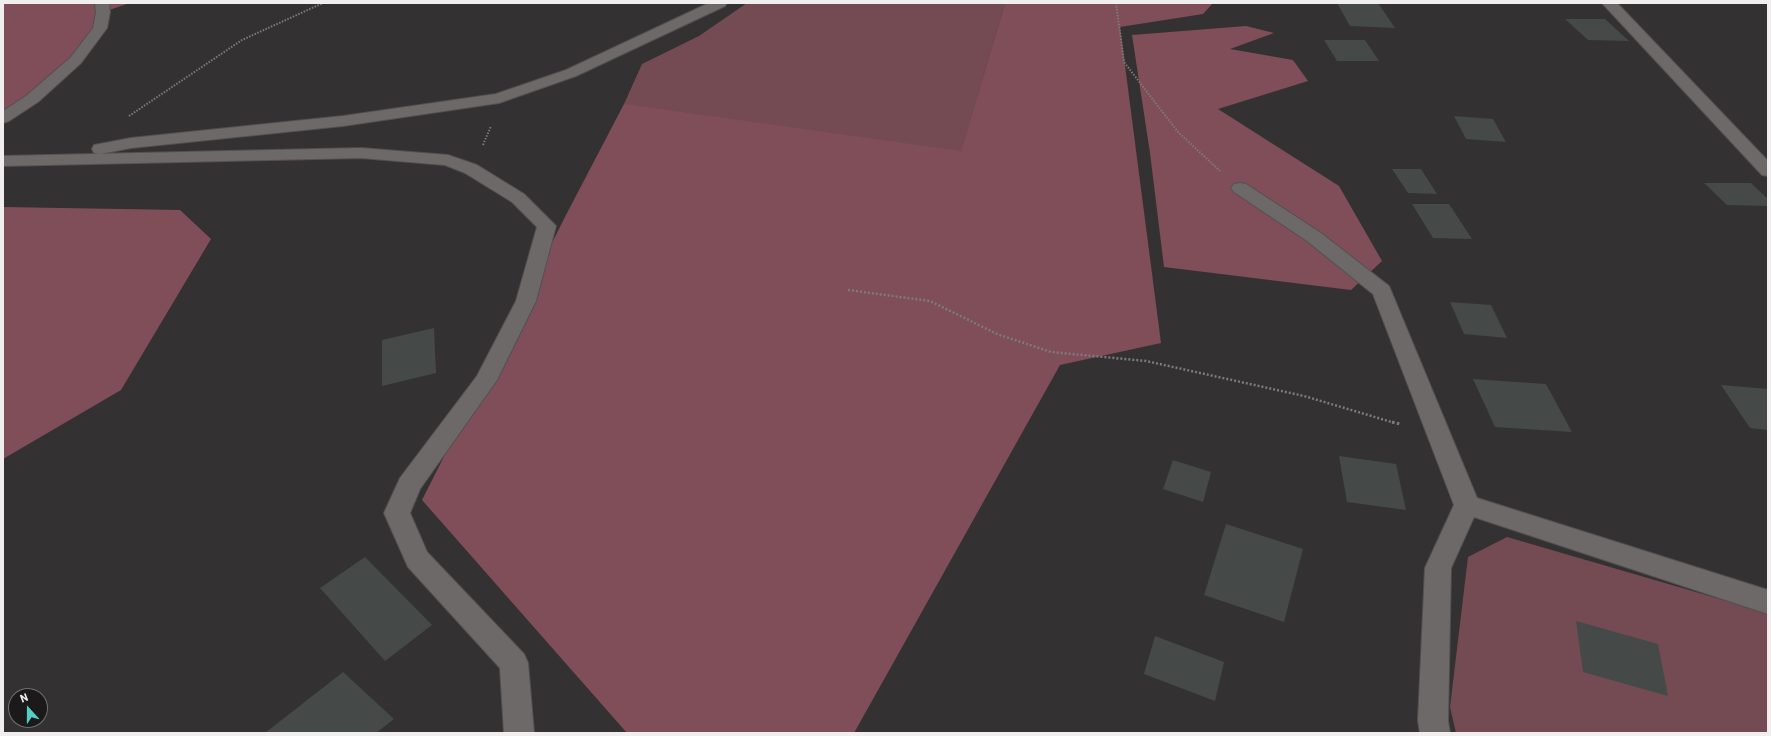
<!DOCTYPE html>
<style>
body{margin:0}
#map{position:relative;width:1771px;height:736px;overflow:hidden;background:#343132;font-family:Barlow,sans-serif}
canvas{display:block}
.frame{position:absolute;inset:0;border:4px solid #f0eeef;pointer-events:none}
.north{position:absolute;left:8px;top:688px;width:40px;height:40px;box-sizing:border-box;background:#1b191a;border:1px solid #706e6f;border-radius:50%;rotate:339deg;font-size:11px;font-weight:700;line-height:16px;text-align:center;color:#f0eeef}
.north::after{content:'';display:block;margin:auto;width:14px;height:18px;background:#54cdc6;clip-path:polygon(50% 0,100% 100%,50% 72%,0 100%)}
</style>
<div id="map">
<canvas width="1771" height="736"></canvas>
<div class="frame"></div>
<div class="north">N</div>
</div>
<script>
const ctx = document.querySelector('canvas').getContext('2d');
ctx.lineJoin = 'round';
function fillPath(path, color) {
  ctx.fillStyle = color;
  ctx.fill(path, 'evenodd');
}
function toPath(rows) {
  const path = new Path2D();
  for (const r of rows) {
    path.moveTo(r[0], r[1]);
    for (let i = 2; i < r.length; i += 2) path.lineTo(r[i], r[i + 1]);
  }
  return path;
}
function strokePath(path, color, width, dash) {
  ctx.strokeStyle = color;
  ctx.lineWidth = width;
  ctx.lineCap = dash ? 'butt' : 'round';
  ctx.setLineDash(dash || []);
  ctx.stroke(path);
}
fillPath(toPath([
 [747,3,1005,3,961,152,627,733,624,104,642,64,699,36],
 [1507,537,1768,613,1768,733,1456,733,1450,707,1468,557]
]), '#744b53');
fillPath(toPath([
 [3,3,130,3,103,12,76,60,3,118],
 [1005,3,1213,3,1203,14,1120,27,1161,343,1060,365,854,733,627,733,422,500,566,215,624,104,961,151],
 [1246,26,1274,33,1230,49,1293,60,1308,81,1218,109,1339,186,1382,261,1351,290,1164,267,1150,153,1132,35],
 [3,207,180,210,211,239,121,390,3,459]
]), '#804e58');
fillPath(toPath([
 [1337,3,1378,3,1395,28,1350,26],
 [1565,19,1605,19,1629,41,1588,40],
 [1324,40,1365,40,1379,61,1337,61],
 [1454,116,1493,119,1506,142,1466,139],
 [1392,169,1421,169,1437,194,1408,193],
 [1704,183,1751,183,1768,199,1768,206,1727,205],
 [1412,204,1449,204,1472,239,1433,238],
 [1450,302,1491,305,1507,338,1464,334],
 [434,328,436,373,382,386,382,340],
 [1473,379,1546,384,1572,432,1495,427],
 [1721,385,1768,389,1768,430,1750,428],
 [1339,456,1396,464,1406,510,1347,502],
 [1173,460,1211,472,1203,502,1163,489],
 [1226,524,1303,549,1284,622,1204,595],
 [365,557,432,625,385,661,320,588],
 [1576,621,1658,644,1668,696,1583,672],
 [1155,636,1224,662,1215,701,1144,674],
 [343,672,394,719,376,733,265,733]
]), '#454948');
const minor = toPath([
 [95,3,109,3,110,12,107,28,81,63,38,102,9,121,3,123,3,111,26,96,71,57,93,28,96,12,95,3],
 [709,3,727,3,725,6,576,76,499,103,343,126,131,148,100,154,94,153,92,149,94,145,131,138,343,116,496,94,566,70,709,3],
 [1602,3,1617,3,1768,161,1768,176,1762,175,1602,3],
 [361,148,448,155,477,165,524,194,556,226,536,301,497,380,420,489,410,513,427,552,524,654,528,663,534,733,504,733,500,668,408,567,384,513,400,478,477,376,516,301,537,227,512,202,465,173,445,165,361,158,3,166,3,156,361,148],
 [1240,183,1246,184,1321,233,1389,286,1477,498,1768,590,1768,614,1474,517,1451,568,1448,721,1450,733,1420,733,1418,721,1425,568,1454,505,1373,294,1307,241,1234,192,1231,188,1234,184,1240,183]
]);
strokePath(minor, '#535051', 2);
strokePath(toPath([
 [1116,3,1124,62,1178,132,1220,171],
 [129,116,242,40,323,3],
 [483,145,491,126]
]), '#7c7a7b', 2, [1.5, 1.5]);
strokePath(toPath([
 [848,290,930,301,997,334,1051,352,1146,361,1304,396,1395,423]
]), '#7c7a7b', 2.5, [2, 2]);
strokePath(toPath([
 [1392,422,1400,424]
]), '#7c7a7b', 3, [2.5, 2.5]);
fillPath(minor, '#6d6969');
</script>
